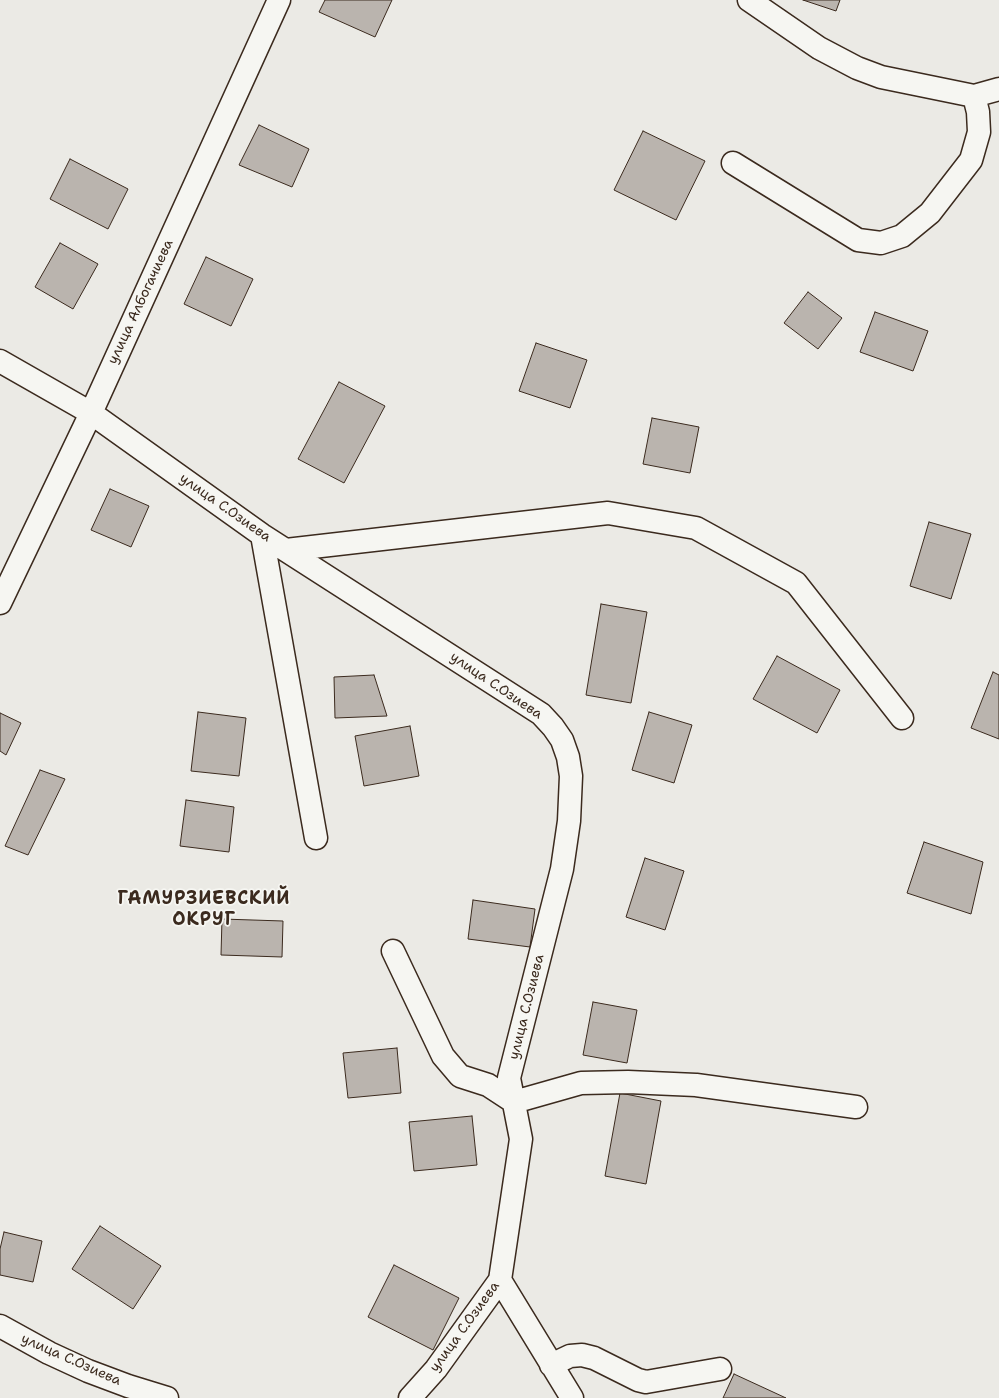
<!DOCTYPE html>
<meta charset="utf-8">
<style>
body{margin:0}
canvas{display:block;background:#ebeae5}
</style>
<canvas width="999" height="1398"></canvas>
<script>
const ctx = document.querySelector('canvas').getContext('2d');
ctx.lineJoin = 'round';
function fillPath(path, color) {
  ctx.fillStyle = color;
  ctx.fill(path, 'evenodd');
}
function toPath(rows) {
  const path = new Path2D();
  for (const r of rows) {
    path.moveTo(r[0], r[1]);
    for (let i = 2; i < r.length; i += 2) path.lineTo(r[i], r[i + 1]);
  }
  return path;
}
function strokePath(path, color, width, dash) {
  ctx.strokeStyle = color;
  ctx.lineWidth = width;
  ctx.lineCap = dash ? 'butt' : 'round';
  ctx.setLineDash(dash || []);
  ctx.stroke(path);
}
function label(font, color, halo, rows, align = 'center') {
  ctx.font = font + ' "Shantell Sans",sans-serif';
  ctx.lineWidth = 3.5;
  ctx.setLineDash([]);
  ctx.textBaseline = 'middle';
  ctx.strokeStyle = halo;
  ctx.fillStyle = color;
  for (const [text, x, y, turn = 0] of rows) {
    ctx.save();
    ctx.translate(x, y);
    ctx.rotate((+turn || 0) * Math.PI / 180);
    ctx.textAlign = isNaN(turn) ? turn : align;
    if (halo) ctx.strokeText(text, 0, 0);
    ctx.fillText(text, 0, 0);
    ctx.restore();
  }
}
const building = toPath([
 [325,0,392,0,375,37,319,12,325,0],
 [803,0,840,0,836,11,803,0],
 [259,125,309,149,292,187,239,165,259,125],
 [643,131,705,161,676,220,614,190,643,131],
 [70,159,128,189,108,229,50,199,70,159],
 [60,243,98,264,73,309,35,287,60,243],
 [206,257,253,279,231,326,184,304,206,257],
 [808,292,842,318,818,349,784,323,808,292],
 [875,312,928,331,913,371,860,352,875,312],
 [536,343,587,360,570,408,519,391,536,343],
 [339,382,385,406,344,483,298,459,339,382],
 [652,418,699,427,690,473,643,464,652,418],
 [110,489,149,506,131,547,91,530,110,489],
 [929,522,971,534,951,599,910,586,929,522],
 [601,604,647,612,631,703,586,695,601,604],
 [777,656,840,690,817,733,753,699,777,656],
 [993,672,999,675,999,739,971,728,993,672],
 [374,675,387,716,335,718,334,677,374,675],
 [198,712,246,718,239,776,191,771,198,712],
 [649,712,692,725,674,783,632,770,649,712],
 [0,713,21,723,6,755,0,751,0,713],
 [410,726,419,776,364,786,355,736,410,726],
 [40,770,65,779,28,855,5,846,40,770],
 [186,800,234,807,229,852,180,846,186,800],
 [924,842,983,862,971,914,907,893,924,842],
 [645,858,684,871,665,930,626,917,645,858],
 [473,900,535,909,530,947,468,939,473,900],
 [222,919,283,921,282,957,221,955,222,919],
 [593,1002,637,1010,627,1063,583,1055,593,1002],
 [397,1048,401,1093,348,1098,343,1053,397,1048],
 [620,1093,661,1101,646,1184,605,1176,620,1093],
 [472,1116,477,1165,414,1171,409,1122,472,1116],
 [100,1226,161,1266,133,1309,72,1269,100,1226],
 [4,1232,42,1241,33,1282,0,1275,0,1249,4,1232],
 [394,1265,459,1298,433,1350,368,1317,394,1265],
 [734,1374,786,1398,723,1398,734,1374]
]);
fillPath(building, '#bab4ae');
strokePath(building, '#3b2a1e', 1);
const minor = toPath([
 [749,0,819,48,857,68,881,77,974,96,999,89],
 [733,163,858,240,881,243,902,236,930,213,971,160,979,132,978,112,974,96],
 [0,361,91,413,262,535,541,714,553,727,562,740,568,757,571,776,569,821,562,869,509,1078,521,1139,500,1280,436,1369,410,1398],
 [262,535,316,838],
 [286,550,608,513,696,528,796,583,902,718],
 [0,603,91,413,279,0],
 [393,951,443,1056,460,1076,488,1085,514,1102,581,1083,628,1082,696,1085,856,1107],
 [500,1280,572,1398],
 [0,1326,49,1353,88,1371,128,1386,167,1398],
 [551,1365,570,1356,582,1355,594,1358,638,1380,646,1382,720,1369]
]);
strokePath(minor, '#3b2a1e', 25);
strokePath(minor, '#f6f6f2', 22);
label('14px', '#3b2a1e', '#f6f6f2', [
 ["улица Албогачиева",141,302,-65],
 ["улица С.Озиева",225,508,35],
 ["улица С.Озиева",496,686,34],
 ["улица С.Озиева",527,1007,-76],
 ["улица С.Озиева",465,1327,-54],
 ["улица С.Озиева",71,1360,24]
]);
ctx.letterSpacing = '1px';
label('bold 18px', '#3b2a1e', '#f6f6f2', [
 ["ГАМУРЗИЕВСКИЙ",204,899],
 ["ОКРУГ",204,920]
]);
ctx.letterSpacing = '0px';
</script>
